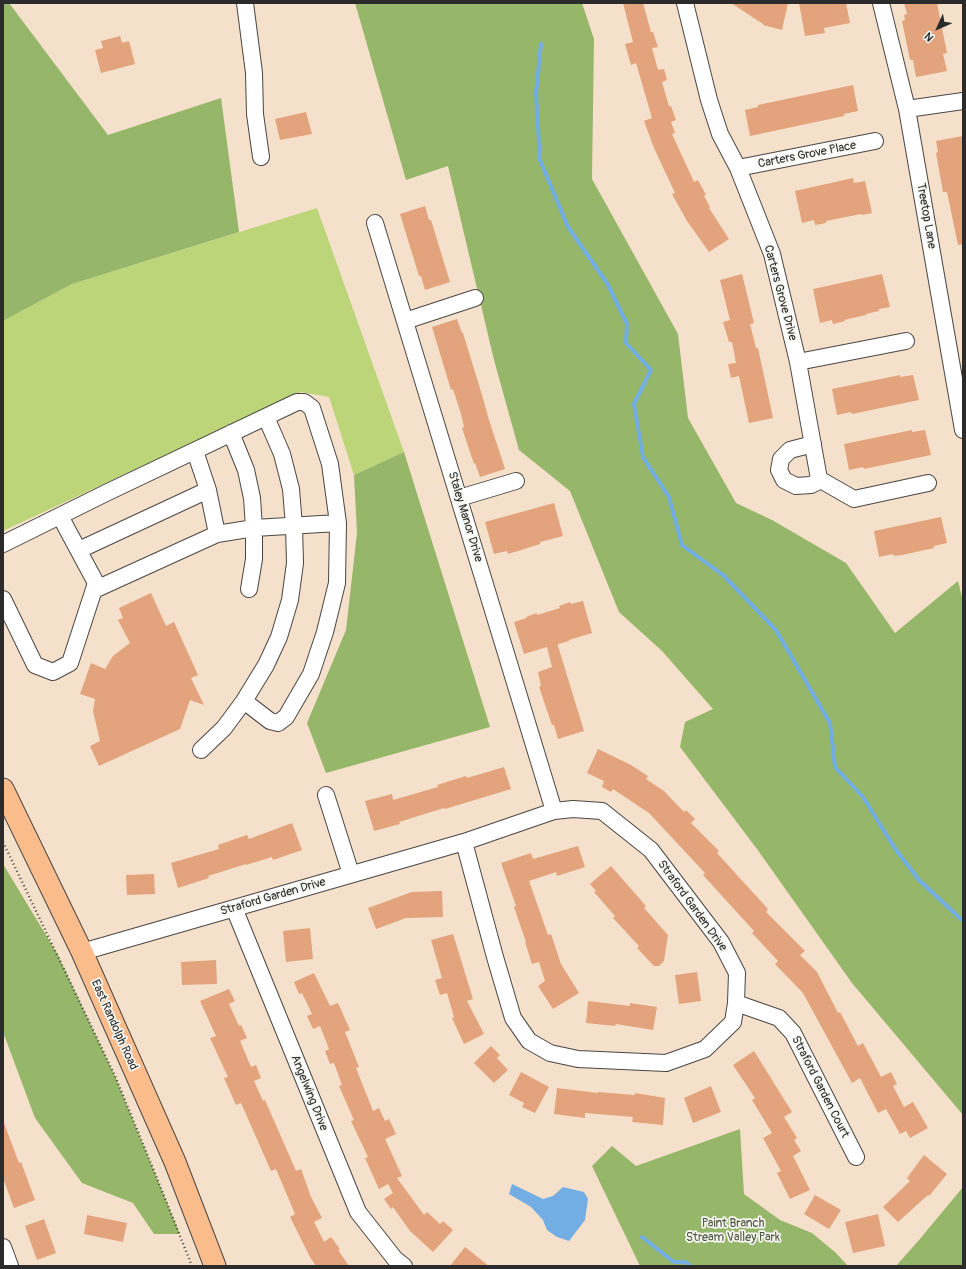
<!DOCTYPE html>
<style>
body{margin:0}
#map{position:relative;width:966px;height:1269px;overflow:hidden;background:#f5e1cb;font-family:Pangolin,sans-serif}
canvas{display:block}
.frame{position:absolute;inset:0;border:4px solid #2b2b2b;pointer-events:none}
.north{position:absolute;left:918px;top:8px;width:40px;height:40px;-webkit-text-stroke:3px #f6f6f2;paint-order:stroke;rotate:225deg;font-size:11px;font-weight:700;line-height:16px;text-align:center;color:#2b2b2b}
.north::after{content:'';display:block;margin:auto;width:14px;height:18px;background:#2b2b2b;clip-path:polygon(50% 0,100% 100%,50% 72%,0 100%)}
</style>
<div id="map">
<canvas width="966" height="1269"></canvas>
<div class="frame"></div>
<div class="north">N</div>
</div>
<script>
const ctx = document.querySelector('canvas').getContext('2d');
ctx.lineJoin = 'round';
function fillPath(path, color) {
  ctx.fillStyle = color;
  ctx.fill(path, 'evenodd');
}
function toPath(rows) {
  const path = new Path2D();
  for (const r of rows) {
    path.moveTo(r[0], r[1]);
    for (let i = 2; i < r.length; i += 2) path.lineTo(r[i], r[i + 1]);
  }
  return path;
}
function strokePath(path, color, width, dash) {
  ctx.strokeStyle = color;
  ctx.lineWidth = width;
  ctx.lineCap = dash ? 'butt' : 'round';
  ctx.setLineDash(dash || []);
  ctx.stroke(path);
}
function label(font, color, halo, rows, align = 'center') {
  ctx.font = font + ' Pangolin,sans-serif';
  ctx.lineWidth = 3.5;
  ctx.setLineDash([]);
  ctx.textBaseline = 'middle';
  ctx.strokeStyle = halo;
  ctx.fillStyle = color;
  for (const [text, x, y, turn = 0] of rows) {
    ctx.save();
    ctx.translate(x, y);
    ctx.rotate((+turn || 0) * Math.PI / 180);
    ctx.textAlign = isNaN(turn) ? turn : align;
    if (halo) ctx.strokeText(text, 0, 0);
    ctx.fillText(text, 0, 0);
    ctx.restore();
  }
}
fillPath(toPath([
 [317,208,404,452,354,475,329,397,301,392,3,531,3,321,72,284]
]), '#bdd579');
fillPath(toPath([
 [3,3,9,3,108,135,221,98,239,232,72,284,3,321],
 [355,3,582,3,594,39,592,179,678,334,688,418,736,503,772,520,846,563,895,633,958,581,963,601,963,1115,852,983,757,849,680,747,685,722,713,709,662,651,619,612,570,491,519,450,494,360,448,166,406,180],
 [404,452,490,727,326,773,307,723,346,630,357,533,354,475],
 [3,864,58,955,115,1076,180,1234,154,1234,133,1203,82,1183,35,1118,3,1032],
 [740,1129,744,1194,780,1220,812,1233,836,1253,848,1266,640,1266,592,1166,612,1146,636,1166],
 [963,1187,963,1266,896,1266,919,1240]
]), '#96b669');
fillPath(toPath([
 [512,1184,543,1199,553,1196,563,1187,584,1192,588,1199,585,1220,569,1241,557,1237,547,1230,543,1220,531,1207,509,1194]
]), '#72aee3');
strokePath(toPath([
 [541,44,536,94,540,160,568,227,607,283,627,324,626,343,651,370,634,404,643,457,669,497,682,545,723,575,776,630,830,723,835,767,863,797,894,847,919,880,963,921],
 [642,1237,674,1262,686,1262,690,1266]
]), '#72aee3', 4);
fillPath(toPath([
 [623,3,643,3,651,32,653,32,658,47,652,48,658,70,664,69,667,80,662,82,669,106,671,106,676,120,671,122,675,133,672,134,694,182,698,180,706,195,704,196,710,207,709,208,729,239,709,252,687,221,672,194,675,193,654,148,644,121,652,118,636,63,631,65,625,44,633,42],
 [731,3,788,3,782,30,763,25,763,24],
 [799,3,846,3,850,23,824,28,825,33,805,36],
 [904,3,937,3,947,53,943,54,947,71,916,77,913,60,910,60,902,21,905,20,904,15,907,14],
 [120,36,122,43,129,41,135,64,101,73,95,50,103,48,101,41],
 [853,85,858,111,844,114,844,116,750,136,745,110,758,107,758,105],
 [306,112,312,134,280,140,275,119],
 [963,136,963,244,958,245,947,192,943,192,936,153,938,152,936,141],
 [853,178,854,183,865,181,872,213,862,215,861,214,826,221,826,223,815,225,814,220,802,223,795,191],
 [425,206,429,220,431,220,450,282,425,290,421,276,419,276,400,214],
 [742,274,754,323,750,324,756,348,758,348,773,418,749,423,739,376,731,378,728,364,736,363,732,342,729,342,723,322,730,320,720,280],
 [882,274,890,307,879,309,879,311,866,314,866,315,844,320,845,321,833,324,832,320,820,323,813,289],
 [457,319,462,333,463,333,482,395,489,420,505,469,480,477,475,463,474,464,462,428,464,427,461,414,453,389,451,390,432,327],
 [900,375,900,377,913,375,919,400,852,414,851,412,837,415,832,389],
 [912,430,912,432,925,430,931,455,864,469,863,467,849,470,844,444],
 [554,503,563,536,540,542,540,544,518,551,508,554,507,551,494,554,485,522],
 [941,517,947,543,934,546,934,548,902,555,894,556,893,554,879,557,874,531],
 [151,593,166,626,174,622,198,675,191,678,204,705,190,700,180,729,99,766,90,746,100,741,93,711,95,699,80,694,91,663,105,669,113,656,130,643,118,620,123,618,119,608],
 [583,601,592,633,569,640,569,641,558,644,558,646,584,731,558,739,554,725,552,725,539,687,541,686,538,672,552,667,547,647,524,654,514,622,527,618,526,617,537,613,537,615,560,608,559,606,570,602,571,604],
 [598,749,631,765,648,776,646,779,664,791,684,812,686,810,695,819,691,823,719,851,717,853,768,909,766,912,805,951,800,955,817,972,838,1013,840,1012,858,1046,863,1043,881,1077,891,1072,897,1084,893,1086,904,1107,913,1102,928,1128,910,1138,906,1131,900,1134,886,1109,878,1113,860,1078,852,1083,803,993,775,964,778,961,752,933,754,931,703,875,705,873,649,813,613,789,611,792,602,787,604,781,587,773],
 [504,767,511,789,445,809,444,808,399,822,400,824,374,831,365,801,392,794,393,800,438,787,437,785,466,776,467,778],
 [292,823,302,850,273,860,272,857,246,865,246,864,208,876,209,878,178,888,171,863,219,849,218,845,247,835,249,839],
 [578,846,585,867,557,876,556,872,529,881,548,935,551,934,561,964,579,993,553,1009,538,986,545,981,539,962,532,964,525,942,526,942,514,907,516,906,501,863,531,853,533,859],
 [611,866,646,906,644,908,668,935,664,961,659,966,654,966,637,948,639,946,613,918,615,916,594,892,596,891,590,884],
 [154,874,155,894,127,895,126,875],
 [442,891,443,917,406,918,376,929,368,908,412,892],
 [310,928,313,959,286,962,283,931],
 [453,934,473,999,467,1001,484,1034,464,1044,452,1018,454,1017,447,993,440,995,435,980,442,978,431,940],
 [216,960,217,984,182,985,181,962],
 [697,972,701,1001,679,1004,675,975],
 [314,973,330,1006,338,1003,350,1030,345,1032,359,1067,356,1068,373,1111,379,1108,385,1121,389,1119,396,1134,385,1139,402,1176,397,1178,424,1215,427,1212,440,1224,443,1221,453,1230,433,1252,410,1231,393,1207,391,1209,384,1199,393,1193,388,1184,379,1189,365,1158,368,1157,351,1121,354,1120,339,1086,342,1085,334,1063,330,1064,325,1051,329,1049,320,1026,313,1029,307,1016,312,1014,302,993,299,994,294,982],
 [229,989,235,1001,229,1004,239,1026,241,1025,247,1038,240,1041,251,1067,256,1065,261,1078,254,1081,263,1101,265,1100,296,1171,301,1169,311,1197,322,1218,314,1222,324,1242,331,1237,340,1249,338,1250,349,1266,316,1266,310,1257,290,1217,295,1214,276,1169,271,1171,241,1103,236,1105,224,1078,228,1077,210,1038,216,1036,200,1001],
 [588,1001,630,1006,630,1003,657,1007,653,1030,616,1024,615,1026,586,1023],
 [491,1046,500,1055,497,1058,508,1070,494,1083,474,1063],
 [754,1051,792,1112,784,1117,797,1138,794,1140,801,1151,793,1156,810,1190,790,1199,777,1173,781,1171,763,1138,772,1133,752,1100,755,1098,733,1065],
 [521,1072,549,1087,535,1113,522,1107,524,1103,509,1095],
 [711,1086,721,1112,693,1123,684,1098],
 [557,1088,598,1093,598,1092,635,1095,635,1093,665,1098,663,1125,632,1122,633,1117,585,1113,585,1118,554,1114],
 [3,1123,4,1123,19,1163,21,1162,35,1200,14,1208,3,1178],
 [924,1155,947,1174,929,1196,928,1195,898,1222,883,1207,910,1181,907,1178],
 [815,1195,841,1210,829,1229,804,1214],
 [878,1214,885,1246,853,1253,845,1222],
 [87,1215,127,1223,123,1242,84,1234],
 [44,1219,56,1253,37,1260,25,1226],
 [465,1247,489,1266,450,1266]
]), '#e3a37c');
const minor = toPath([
 [245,3,254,73,255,114,261,157],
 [685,3,709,100,720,134,738,168,772,254,798,362,819,479,854,499,928,483],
 [881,3,907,109,963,430],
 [907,109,963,101],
 [738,168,875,141],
 [375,223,554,811],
 [405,321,475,298],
 [798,362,906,341],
 [231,433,246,470,252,498,254,528,254,559,249,589],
 [813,444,790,450,781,459,779,470,784,480,796,486,811,485,821,480],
 [195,451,208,490],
 [459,498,516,481],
 [3,544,108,492,297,402,304,402,312,408,330,464,338,523,337,583,325,632,311,674,286,717,278,723,270,721,244,701,224,728,201,750],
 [79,550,208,490,217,534],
 [94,590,217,534,254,528,338,523],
 [3,599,35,665,53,672,70,663,96,583,60,516],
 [244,701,266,665,279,637,290,600,295,563,294,526,291,489,282,454,266,417],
 [326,795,351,874],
 [234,908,358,1212,395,1259,404,1266],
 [82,952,464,842,554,811,573,809,602,811,651,850,721,942,737,973,736,1003,733,1022,705,1049,666,1063,578,1059,550,1053,529,1041,513,1018,495,957,464,842],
 [736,1003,779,1018,793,1033,856,1157],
 [3,1247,10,1266]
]);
const major = toPath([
 [3,789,82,952,175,1162,215,1266]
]);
strokePath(minor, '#494643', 18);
strokePath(major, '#494643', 23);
strokePath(toPath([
 [3,842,115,1076,150,1161,192,1266]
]), '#494643', 2.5, [1, 3]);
strokePath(minor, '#fff', 16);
strokePath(major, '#fabc8b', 21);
label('12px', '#2b2b2b', '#f6f6f2', [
 ["Carters Grove Place",807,155,-11],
 ["Treetop Lane",926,216,80],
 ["Carters Grove Drive",780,293,75],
 ["Staley Manor Drive",465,517,73],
 ["Straford Garden Drive",273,897,-16],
 ["Straford Garden Drive",692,906,54],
 ["East Randolph Road",114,1025,66],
 ["Straford Garden Court",820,1087,63],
 ["Angelwing Drive",309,1093,68]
]);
label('12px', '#50563e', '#f6f6f2', [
 ["Paint Branch",733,1224],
 ["Stream Valley Park",733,1238]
]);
</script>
